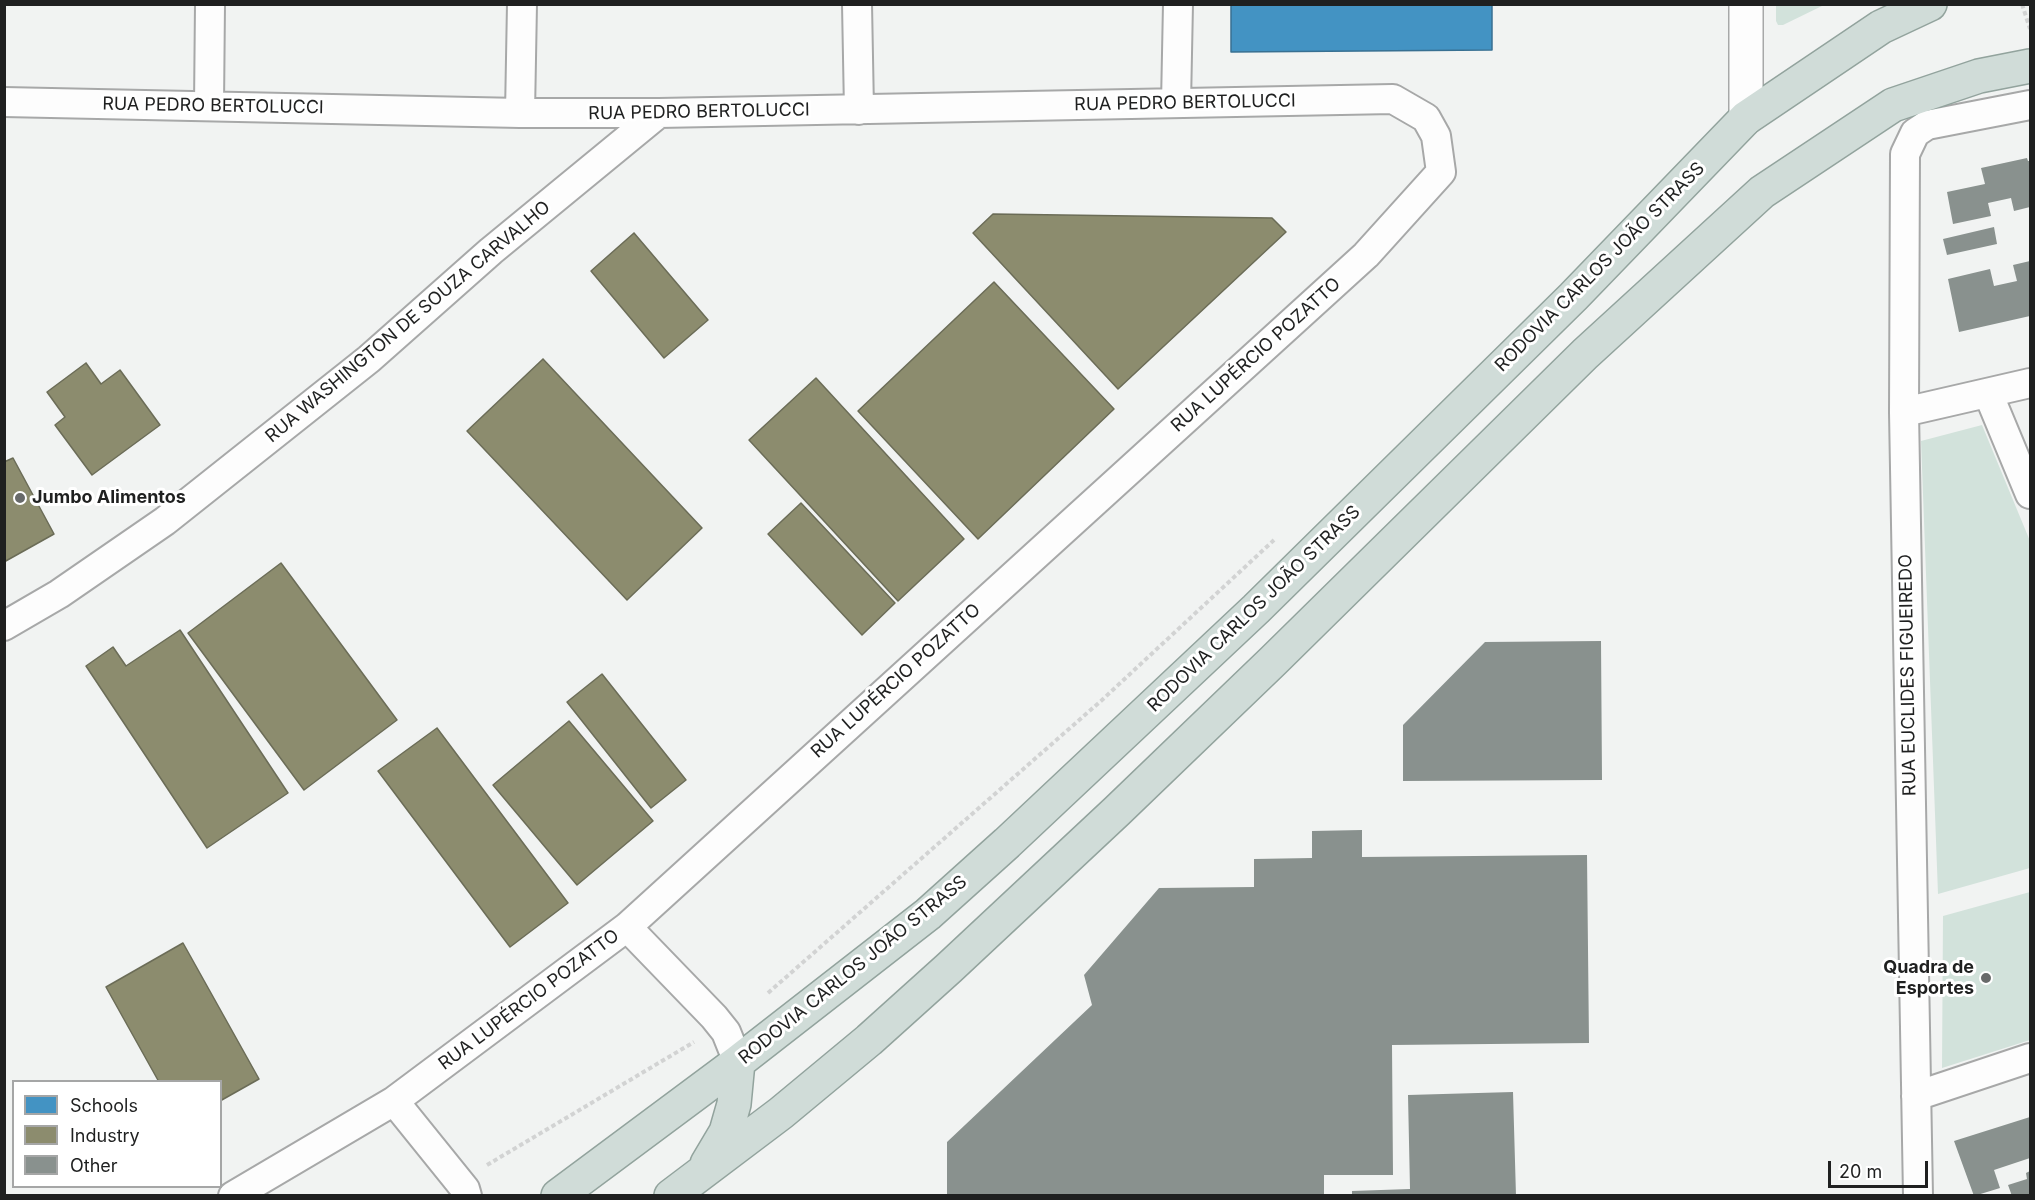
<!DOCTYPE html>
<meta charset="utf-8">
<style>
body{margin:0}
#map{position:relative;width:2035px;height:1200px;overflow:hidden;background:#f1f3f2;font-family:Inter,sans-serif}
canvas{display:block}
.frame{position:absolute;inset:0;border:6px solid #1f2020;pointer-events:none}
.legend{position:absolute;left:12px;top:1080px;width:210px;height:108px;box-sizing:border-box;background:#fff;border:2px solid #a5a6a6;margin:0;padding:8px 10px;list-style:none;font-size:18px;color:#1f2020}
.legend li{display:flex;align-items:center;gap:12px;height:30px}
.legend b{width:30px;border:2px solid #a5a6a6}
.scale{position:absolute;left:1828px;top:1161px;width:100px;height:27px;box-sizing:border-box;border:3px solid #1f2020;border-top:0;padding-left:8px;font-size:18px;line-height:21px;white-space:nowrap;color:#1f2020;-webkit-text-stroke:4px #fff;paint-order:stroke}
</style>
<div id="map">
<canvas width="2035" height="1200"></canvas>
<div class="frame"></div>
<ul class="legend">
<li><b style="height:16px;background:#4393c3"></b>Schools</li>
<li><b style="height:16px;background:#8c8c6e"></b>Industry</li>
<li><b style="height:16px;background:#89918e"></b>Other</li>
</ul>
<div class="scale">20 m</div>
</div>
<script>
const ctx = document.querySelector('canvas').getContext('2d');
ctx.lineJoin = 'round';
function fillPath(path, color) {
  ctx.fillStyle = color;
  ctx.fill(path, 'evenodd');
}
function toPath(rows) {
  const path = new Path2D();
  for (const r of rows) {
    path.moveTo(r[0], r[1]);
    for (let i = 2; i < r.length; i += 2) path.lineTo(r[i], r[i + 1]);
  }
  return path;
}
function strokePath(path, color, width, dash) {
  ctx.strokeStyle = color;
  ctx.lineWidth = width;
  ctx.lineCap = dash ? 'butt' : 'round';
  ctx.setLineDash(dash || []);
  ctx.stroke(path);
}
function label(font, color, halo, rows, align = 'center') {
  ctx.font = font + ' Inter,sans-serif';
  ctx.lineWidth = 6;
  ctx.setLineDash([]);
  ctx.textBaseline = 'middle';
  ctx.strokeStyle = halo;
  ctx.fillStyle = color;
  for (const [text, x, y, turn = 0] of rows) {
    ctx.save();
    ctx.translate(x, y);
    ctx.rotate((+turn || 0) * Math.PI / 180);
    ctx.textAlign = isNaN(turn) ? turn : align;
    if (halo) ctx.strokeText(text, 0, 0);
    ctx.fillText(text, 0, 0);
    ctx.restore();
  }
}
fillPath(toPath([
 [1776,5,1776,4,1824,5,1783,25,1778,25,1776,21],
 [1982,425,2030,541,2030,868,1938,894,1921,441],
 [2030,892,2030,1040,1942,1068,1943,916]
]), '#d2e2db');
const schools = toPath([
 [1231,4,1492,4,1492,50,1231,52,1231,4]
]);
fillPath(schools, '#4393c3');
strokePath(schools, '#387092', 1.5);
const industry = toPath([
 [993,214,1272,218,1286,232,1118,389,973,233,993,214],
 [634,233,708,320,664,358,591,271,634,233],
 [994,282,1114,409,978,539,858,411,994,282],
 [543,359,702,528,627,600,467,431,543,359],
 [86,363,101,384,120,370,160,425,92,475,55,425,65,417,47,392,86,363],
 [816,378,964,539,898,601,749,440,816,378],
 [13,458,54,534,4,562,4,462,13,458],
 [801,503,895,603,862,635,768,534,801,503],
 [281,563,397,720,304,790,188,633,281,563],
 [180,630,288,793,207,848,86,666,113,647,126,666,180,630],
 [602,674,686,780,651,808,567,702,602,674],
 [569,721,653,821,577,885,493,785,569,721],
 [437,728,568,903,510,947,378,771,437,728],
 [183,943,259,1079,220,1101,220,1082,159,1082,106,987,183,943]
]);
fillPath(industry, '#8c8c6e');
strokePath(industry, '#6b6c57', 1.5);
fillPath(toPath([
 [2027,158,2028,161,2030,161,2030,207,2014,211,2011,198,1988,203,1991,216,1953,224,1947,192,1985,184,1981,168],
 [1994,227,1997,244,1947,255,1943,239],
 [2030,261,2030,316,1959,332,1948,279,1990,269,1994,286,2017,281,2013,265],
 [1601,641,1602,780,1403,781,1403,725,1485,642],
 [1362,830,1362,857,1587,855,1589,1043,1392,1045,1393,1175,1324,1175,1324,1196,947,1196,947,1142,1092,1005,1084,975,1159,888,1254,887,1254,859,1312,858,1312,831],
 [1513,1092,1516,1196,1352,1196,1352,1191,1410,1189,1408,1095],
 [2030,1117,2030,1158,1994,1170,2000,1188,1974,1196,1954,1141],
 [2030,1171,2030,1196,2012,1196,2008,1185,2027,1179,2026,1173]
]), '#89918e');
const minor = toPath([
 [857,4,859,110],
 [4,102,520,113,659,113,1393,99,1426,118,1436,136,1441,172,1366,255,627,927,394,1101,233,1196],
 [1176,103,1178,4],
 [209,105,210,4],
 [520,113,522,4],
 [1988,393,2030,494],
 [1904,412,2030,383],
 [4,626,59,594,165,521,369,359,491,251,659,113],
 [627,927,714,1017,726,1032,738,1062],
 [1916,1096,2030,1058],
 [394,1101,465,1189,467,1196],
 [1918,1196,1904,412,1905,154,1915,133,1927,125,2030,105]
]);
const tertiary = toPath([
 [1746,118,1746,4]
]);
const trunk = toPath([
 [707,1164,726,1132,734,1104,738,1062],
 [558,1196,738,1062,928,914,1007,843,1256,609,1573,297,1746,118,1881,27,1930,4],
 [671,1196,781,1113,869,1040,949,968,1117,811,1273,661,1585,354,1762,192,1893,105,1979,76,2030,66]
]);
strokePath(minor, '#a7a8a8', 32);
strokePath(tertiary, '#a7a8a8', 36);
strokePath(trunk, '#92a39d', 36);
strokePath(toPath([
 [2022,4,2030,29],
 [768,993,1102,700,1274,540],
 [487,1165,694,1042]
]), '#d2d3d3', 4, [4.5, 3]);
strokePath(minor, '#fdfdfd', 28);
strokePath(tertiary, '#fdfdfd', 33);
strokePath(trunk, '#d0dcd8', 33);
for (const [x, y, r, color] of [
 [20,498,6,"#686a6a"],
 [1986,978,6,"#686a6a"]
]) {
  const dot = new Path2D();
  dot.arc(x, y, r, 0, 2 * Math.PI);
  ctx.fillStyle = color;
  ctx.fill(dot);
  strokePath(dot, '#fff', 2);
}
label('18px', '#1f2020', '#fff', [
 ["RUA PEDRO BERTOLUCCI",1185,103,-1],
 ["RUA PEDRO BERTOLUCCI",213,106,1],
 ["RUA PEDRO BERTOLUCCI",699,112,-1],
 ["RODOVIA CARLOS JOÃO STRASS",1600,267,-45],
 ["RUA WASHINGTON DE SOUZA CARVALHO",408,322,-40],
 ["RUA LUPÉRCIO POZATTO",1256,355,-42],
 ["RODOVIA CARLOS JOÃO STRASS",1254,609,-44],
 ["RUA EUCLIDES FIGUEIREDO",1908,675,-91],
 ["RUA LUPÉRCIO POZATTO",896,681,-42],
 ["RODOVIA CARLOS JOÃO STRASS",853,970,-39],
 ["RUA LUPÉRCIO POZATTO",529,1000,-37]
]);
label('bold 18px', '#1f2020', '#fff', [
 ["Jumbo Alimentos",32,498],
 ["Quadra de",1974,968,"right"],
 ["Esportes",1974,989,"right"]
], 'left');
</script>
